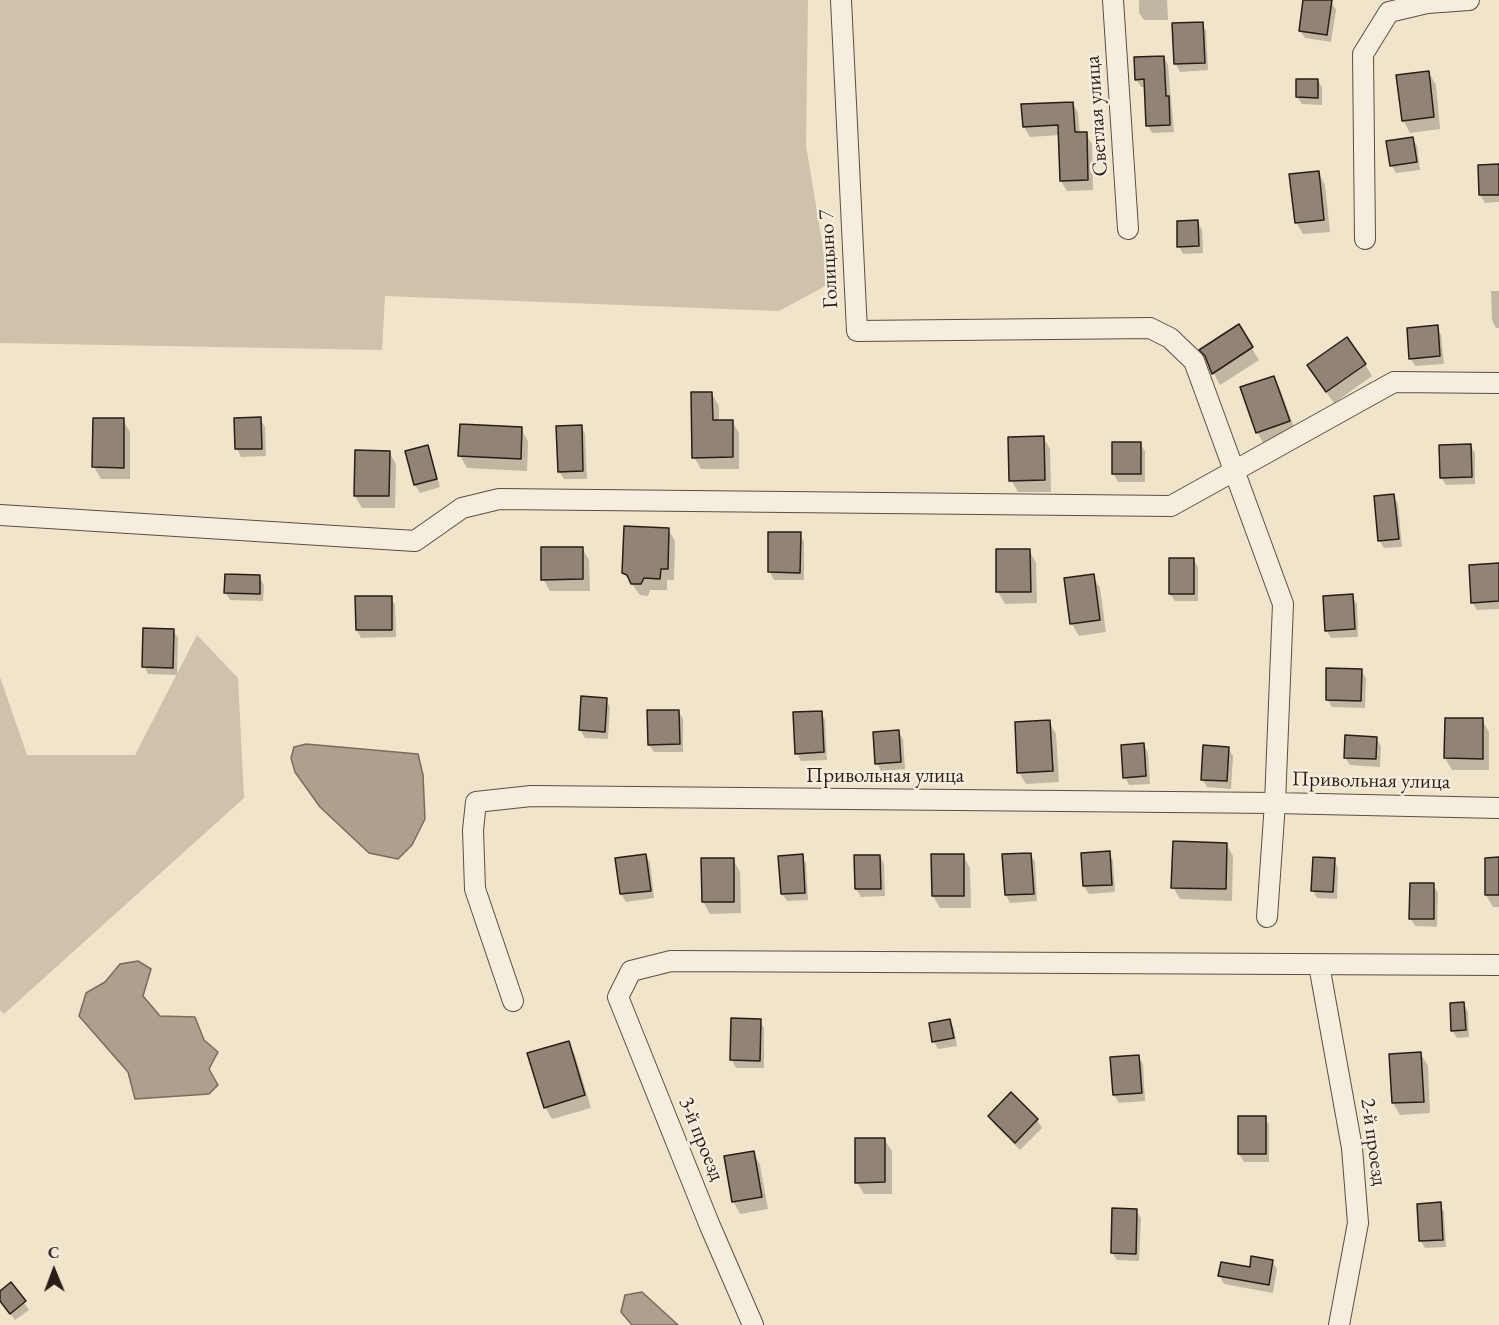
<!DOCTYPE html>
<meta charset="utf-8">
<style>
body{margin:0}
#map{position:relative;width:1499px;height:1325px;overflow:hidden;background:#f0e4cb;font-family:"EB Garamond",serif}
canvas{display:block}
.north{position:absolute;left:24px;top:1241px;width:60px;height:60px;-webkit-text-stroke:4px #f5eddd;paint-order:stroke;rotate:359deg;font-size:16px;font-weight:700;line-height:24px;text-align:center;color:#2a1c17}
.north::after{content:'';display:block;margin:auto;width:21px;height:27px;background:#2a1c17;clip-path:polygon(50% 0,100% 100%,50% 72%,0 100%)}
</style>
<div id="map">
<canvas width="1499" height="1325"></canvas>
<div class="north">С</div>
</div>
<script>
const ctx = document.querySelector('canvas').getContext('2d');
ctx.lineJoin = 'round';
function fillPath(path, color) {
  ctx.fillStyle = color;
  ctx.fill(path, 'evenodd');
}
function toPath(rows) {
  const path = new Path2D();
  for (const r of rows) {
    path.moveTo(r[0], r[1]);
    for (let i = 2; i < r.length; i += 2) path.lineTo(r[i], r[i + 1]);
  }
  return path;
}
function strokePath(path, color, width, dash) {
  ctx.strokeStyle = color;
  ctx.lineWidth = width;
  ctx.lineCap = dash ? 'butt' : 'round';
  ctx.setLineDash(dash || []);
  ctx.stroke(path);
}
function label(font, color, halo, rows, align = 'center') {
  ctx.font = font + ' "EB Garamond",serif';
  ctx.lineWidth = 5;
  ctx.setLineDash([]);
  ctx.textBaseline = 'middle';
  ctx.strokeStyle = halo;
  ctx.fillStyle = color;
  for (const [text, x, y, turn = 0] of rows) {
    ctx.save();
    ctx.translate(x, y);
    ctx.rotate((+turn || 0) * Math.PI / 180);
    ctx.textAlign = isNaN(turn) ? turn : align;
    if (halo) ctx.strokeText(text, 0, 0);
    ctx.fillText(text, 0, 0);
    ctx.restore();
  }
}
fillPath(toPath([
 [0,0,808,0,806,145,829,284,779,311,385,296,382,350,0,343],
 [197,635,238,678,244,798,4,1014,0,1010,0,677,27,755,135,755]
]), '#cec2ac');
const water = toPath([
 [306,744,418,754,423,775,425,819,412,845,398,859,369,853,320,807,295,772,291,758,294,747,306,744],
 [138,961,151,969,143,996,160,1016,195,1017,204,1040,218,1052,209,1069,218,1085,209,1094,135,1099,128,1072,79,1016,86,993,105,982,120,964,138,961],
 [642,1292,678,1325,632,1325,621,1312,625,1295,642,1292]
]);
fillPath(water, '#ada08e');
strokePath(water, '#796b5e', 1.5);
fillPath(toPath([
 [1139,0,1167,0,1168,20,1144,20,1139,13],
 [1304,0,1331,2,1336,10,1331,42,1305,38,1300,31],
 [1202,23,1206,31,1208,70,1180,72,1176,64],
 [1164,57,1168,65,1174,132,1152,133,1148,125,1146,87,1141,87,1136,79],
 [1429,73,1436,85,1440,129,1410,133,1403,120],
 [1318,80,1322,88,1322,105,1302,104,1297,97],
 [1073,103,1078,113,1080,134,1086,134,1092,144,1093,190,1067,191,1061,181,1060,135,1030,137,1024,127],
 [1412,138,1417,146,1420,170,1396,173,1392,166],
 [1499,166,1499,202,1485,203,1480,195],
 [1318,172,1325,185,1330,232,1303,234,1296,222],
 [1198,222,1202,230,1203,253,1183,254,1179,246],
 [1491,291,1499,291,1499,328,1496,328,1492,320],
 [1238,326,1259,360,1220,385,1201,350],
 [1437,327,1441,335,1444,364,1415,366,1410,358],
 [1365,364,1372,376,1334,403,1316,378],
 [1273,377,1280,389,1296,433,1264,444,1257,432],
 [712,394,719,406,719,421,732,421,739,433,739,469,701,469,694,457],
 [236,419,260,419,265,427,266,456,241,457,237,449],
 [123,420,130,432,130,479,101,479,94,467],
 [581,426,585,434,587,479,564,479,559,471],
 [521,429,528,441,527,471,467,468,460,456],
 [1043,437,1050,449,1051,492,1018,492,1011,480],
 [1140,444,1145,451,1145,482,1118,482,1114,474],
 [1470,445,1475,453,1475,484,1446,485,1441,477],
 [427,447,431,455,440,487,420,493,415,485,406,452],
 [389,452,396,464,395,508,362,508,355,496],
 [1393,496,1398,504,1402,547,1384,548,1380,541],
 [668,529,675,541,674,580,667,580,667,590,650,590,648,596,640,595,624,573],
 [800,534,804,542,804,580,774,580,770,572],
 [582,548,589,560,590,591,550,591,543,579],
 [1029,550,1036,563,1037,603,1005,604,998,592],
 [1193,559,1198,567,1198,601,1175,601,1170,594],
 [1499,564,1499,609,1477,610,1473,603],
 [1093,576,1100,588,1106,632,1079,636,1072,624],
 [259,577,264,585,263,601,230,600,226,593],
 [1352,596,1357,604,1358,637,1331,638,1326,630],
 [391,598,395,605,396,637,361,638,357,630],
 [173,630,178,638,177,675,148,674,144,666],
 [1361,670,1366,678,1365,708,1332,707,1327,699],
 [606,700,610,707,608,739,585,738,580,730],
 [678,711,683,719,683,752,654,752,649,745],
 [821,712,825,720,827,760,801,761,797,753],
 [1482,720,1489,732,1489,770,1452,770,1445,758],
 [1049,722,1056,734,1059,782,1026,784,1019,772],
 [898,731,903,739,905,769,881,771,877,763],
 [1376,739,1381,746,1380,767,1350,765,1345,757],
 [1144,745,1148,753,1150,784,1129,785,1125,777],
 [1228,748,1233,756,1231,789,1207,787,1202,779],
 [1226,844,1233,856,1232,901,1180,899,1173,887],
 [1109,853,1113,861,1115,892,1089,894,1084,886],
 [1030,854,1035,862,1037,901,1010,903,1006,895],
 [963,855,970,868,971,908,940,908,933,896],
 [646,856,650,863,654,898,626,902,621,894],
 [802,856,806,864,808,900,787,901,782,894],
 [880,856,884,864,885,896,861,897,856,889],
 [733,859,740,872,741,913,710,914,703,901],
 [1499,859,1499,907,1493,907,1486,895],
 [1334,860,1338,868,1337,899,1317,898,1313,891],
 [1433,885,1438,893,1437,927,1415,926,1411,919],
 [1464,1004,1468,1012,1469,1037,1457,1038,1452,1030],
 [732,1020,760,1020,764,1028,764,1068,736,1068,732,1060],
 [950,1021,954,1029,957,1046,938,1049,934,1042,931,1024],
 [568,1043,575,1055,591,1108,552,1119,545,1107],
 [1421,1054,1428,1066,1430,1113,1400,1115,1393,1103],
 [1139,1057,1143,1065,1145,1101,1119,1103,1114,1095,1112,1058],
 [1011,1094,1037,1120,1042,1128,1020,1150,994,1124,989,1116],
 [1265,1117,1269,1125,1269,1162,1244,1162,1239,1154],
 [884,1139,892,1151,892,1194,864,1194,857,1182],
 [753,1152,760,1165,768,1209,740,1214,733,1201],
 [1440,1204,1444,1212,1446,1247,1425,1248,1420,1240],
 [1136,1211,1141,1218,1139,1261,1117,1260,1112,1253],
 [1272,1261,1277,1269,1273,1293,1224,1284,1220,1276],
 [11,1285,29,1310,15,1320,0,1300,0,1293]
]), '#0003');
const building = toPath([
 [1303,0,1332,0,1327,35,1299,31,1303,0],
 [1203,22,1205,63,1174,64,1172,23,1203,22],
 [1164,56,1166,96,1169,96,1170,125,1146,126,1144,79,1135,80,1134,57,1164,56],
 [1429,71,1434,117,1402,121,1396,75,1429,71],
 [1296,79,1318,79,1318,98,1296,97,1296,79],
 [1073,102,1075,132,1087,132,1088,180,1060,181,1058,125,1023,127,1021,104,1073,102],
 [1413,137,1417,162,1390,166,1386,141,1413,137],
 [1499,164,1499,195,1479,195,1478,165,1499,164],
 [1319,171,1324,220,1295,223,1289,174,1319,171],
 [1198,220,1199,246,1177,247,1177,221,1198,220],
 [1239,324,1253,347,1212,374,1205,356,1199,350,1239,324],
 [1438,325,1440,356,1409,359,1407,328,1438,325],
 [1347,337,1366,364,1326,392,1307,365,1347,337],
 [1274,376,1290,421,1256,433,1240,387,1274,376],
 [691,392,712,392,713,420,733,420,733,457,692,458,691,392],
 [261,417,262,449,235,449,234,418,261,417],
 [93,418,124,418,124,468,92,467,93,418],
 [460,424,522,427,521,459,458,456,460,424],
 [582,425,583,471,558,472,556,426,582,425],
 [1044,436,1045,480,1009,481,1008,437,1044,436],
 [1112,442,1141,442,1141,474,1112,474,1112,442],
 [1471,444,1472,477,1440,478,1439,445,1471,444],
 [428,445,437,479,414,485,405,451,428,445],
 [355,450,390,451,389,496,354,496,355,450],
 [1394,494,1399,539,1378,541,1374,496,1394,494],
 [624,526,669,528,668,569,661,569,660,579,644,578,641,584,631,584,627,575,622,573,624,526],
 [768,532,801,532,800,573,768,572,768,532],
 [541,547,583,547,583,579,541,580,541,547],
 [996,549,1030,549,1031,592,996,592,996,549],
 [1169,558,1194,558,1194,594,1169,594,1169,558],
 [1499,563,1499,601,1471,603,1469,565,1499,563],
 [225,574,260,575,260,594,224,593,225,574],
 [1094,574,1100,620,1070,624,1064,578,1094,574],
 [1353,594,1355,629,1325,631,1323,596,1353,594],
 [355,596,392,596,392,630,356,630,355,596],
 [143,628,174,629,173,668,142,667,143,628],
 [1326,668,1362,669,1361,701,1326,700,1326,668],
 [581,696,607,698,605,732,579,730,581,696],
 [647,710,679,710,680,744,648,745,647,710],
 [822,711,824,752,795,754,793,712,822,711],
 [1445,718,1483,718,1483,759,1444,758,1445,718],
 [1050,720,1053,771,1017,773,1015,722,1050,720],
 [899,730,901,762,875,764,873,732,899,730],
 [1345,735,1377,737,1376,759,1344,758,1345,735],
 [1144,743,1146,776,1123,778,1121,745,1144,743],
 [1203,745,1229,747,1227,781,1201,780,1203,745],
 [1173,841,1227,843,1226,889,1171,888,1173,841],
 [1110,851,1112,885,1083,886,1081,853,1110,851],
 [1031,853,1034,894,1005,895,1002,854,1031,853],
 [646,854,651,891,620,894,615,858,646,854],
 [803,854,805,893,781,894,778,856,803,854],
 [931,854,964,854,964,896,932,896,931,854],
 [854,855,880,855,881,889,855,889,854,855],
 [1313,857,1335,858,1333,892,1311,891,1313,857],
 [1499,857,1499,895,1485,895,1485,858,1499,857],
 [701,858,734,858,734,902,702,902,701,858],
 [1410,883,1434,883,1434,919,1409,919,1410,883],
 [1464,1002,1466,1030,1451,1031,1450,1003,1464,1002],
 [731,1018,761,1019,760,1061,730,1060,731,1018],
 [950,1019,954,1038,932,1042,929,1023,950,1019],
 [569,1041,585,1095,544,1108,527,1053,569,1041],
 [1421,1052,1424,1102,1392,1103,1389,1054,1421,1052],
 [1139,1055,1142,1093,1113,1095,1110,1057,1139,1055],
 [1011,1092,1038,1119,1015,1143,988,1116,1011,1092],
 [1238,1116,1266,1116,1266,1154,1238,1154,1238,1116],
 [855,1138,885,1138,885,1182,855,1183,855,1138],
 [754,1151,762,1197,732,1202,724,1156,754,1151],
 [1441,1202,1443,1240,1419,1241,1417,1204,1441,1202],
 [1112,1208,1137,1209,1136,1254,1111,1253,1112,1208],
 [1251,1256,1273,1260,1269,1285,1218,1276,1221,1262,1250,1267,1251,1256],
 [11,1282,26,1301,10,1314,0,1301,0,1291,11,1282]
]);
fillPath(building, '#918475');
strokePath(building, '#2a1c17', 1.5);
const minor = toPath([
 [841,0,857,331,1150,328,1170,338,1194,361,1283,604,1275,803,1267,917],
 [1113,0,1128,229],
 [1365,239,1363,54,1389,12,1427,3,1469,0],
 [0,515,415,541,462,508,499,499,1171,506,1394,382,1499,383],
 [1319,965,1352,1148,1358,1223,1339,1325],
 [513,1001,475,889,473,830,476,802,531,796,1275,803,1499,808],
 [753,1325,710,1226,618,997,631,971,671,961,1499,965]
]);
strokePath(minor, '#5c4e44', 22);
strokePath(minor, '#f5eddd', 20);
label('21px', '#2a1c17', '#f5eddd', [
 ["Светлая улица",1097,116,-94],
 ["Голицыно 7",829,259,-93],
 ["Привольная улица",885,776],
 ["Привольная улица",1371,781,1],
 ["3-й проезд",701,1139,68],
 ["2-й проезд",1373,1142,82]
]);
</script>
